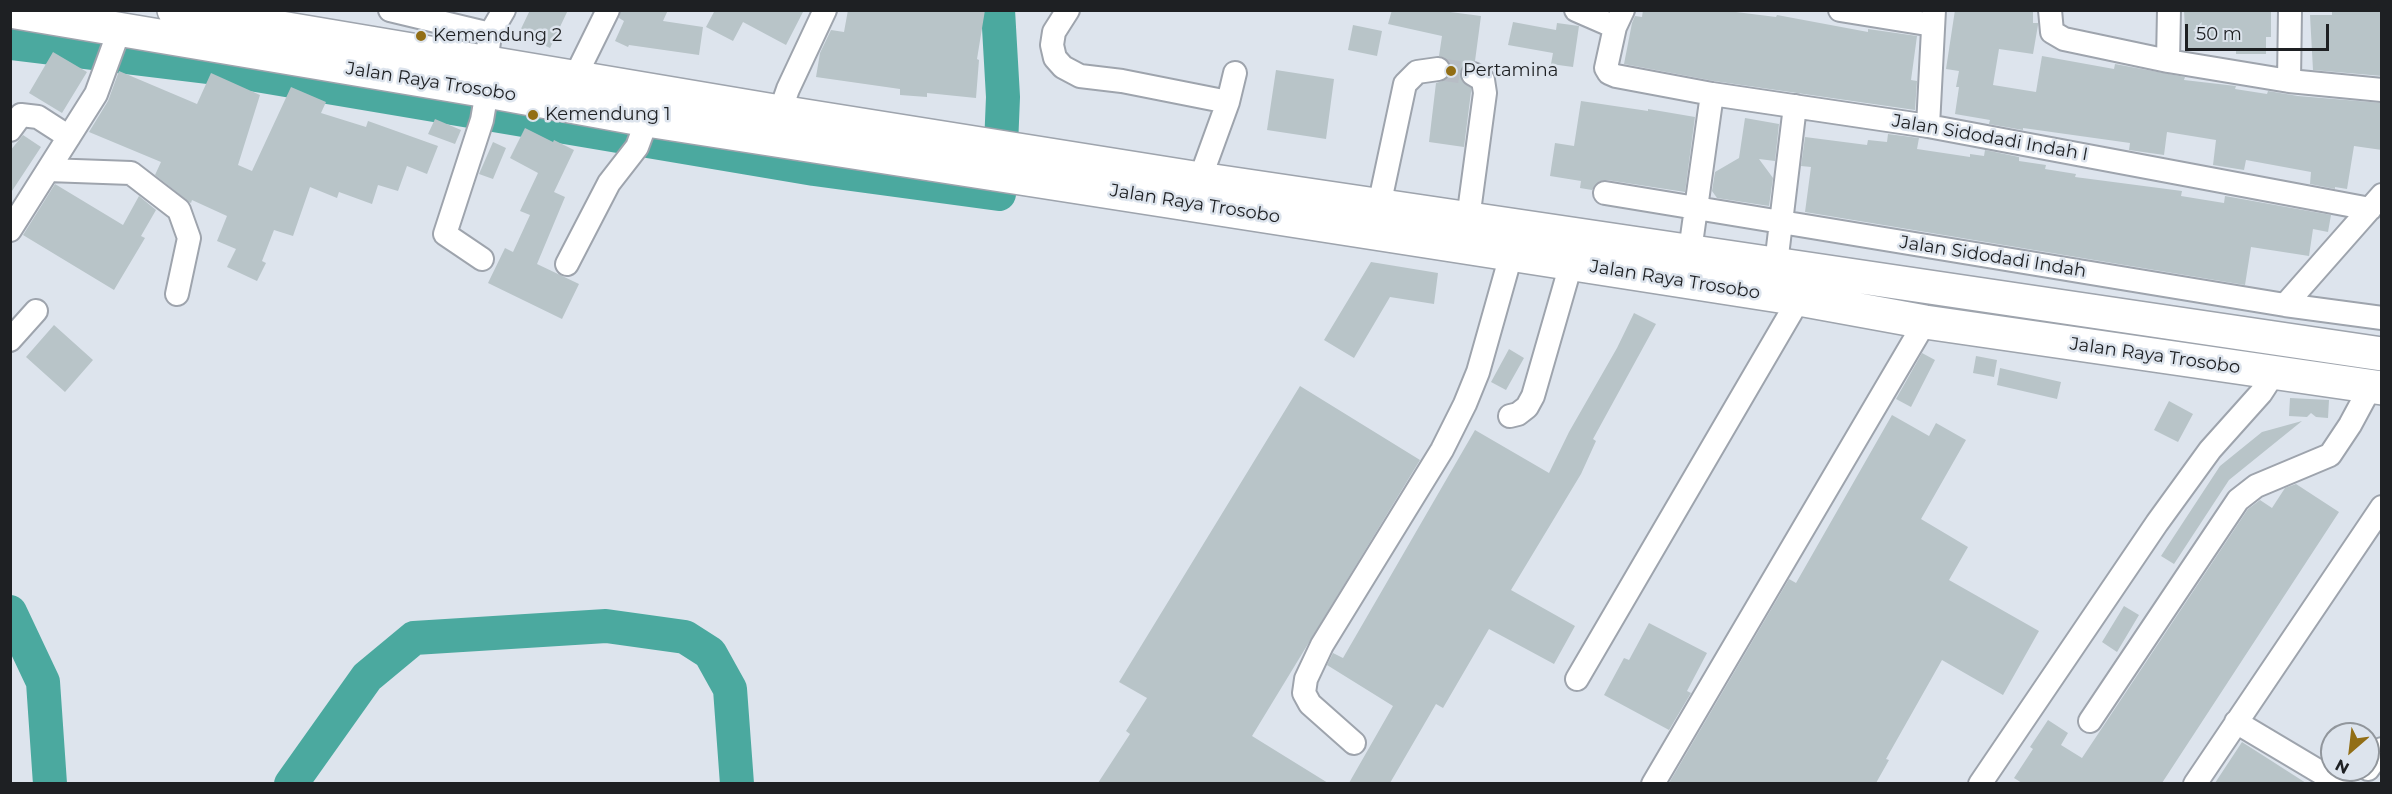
<!DOCTYPE html>
<style>
body{margin:0}
#map{position:relative;width:2392px;height:794px;overflow:hidden;background:#dde4ed;font-family:Montserrat,sans-serif}
canvas{display:block}
.frame{position:absolute;inset:0;border:12px solid #1e2023;pointer-events:none}
.north{position:absolute;left:2320px;top:722px;width:60px;height:60px;box-sizing:border-box;background:#dde4ed;border:2px solid #91969c;border-radius:50%;rotate:208deg;font-size:16px;font-weight:700;line-height:24px;text-align:center;color:#1e2023}
.north::after{content:'';display:block;margin:auto;width:21px;height:27px;background:#926e15;clip-path:polygon(50% 0,100% 100%,50% 72%,0 100%)}
.scale{position:absolute;left:2185px;top:24px;width:144px;height:27px;box-sizing:border-box;border:3px solid #1e2023;border-top:0;padding-left:8px;font-size:18px;line-height:21px;white-space:nowrap;color:#1e2023;-webkit-text-stroke:4px #dde4ed;paint-order:stroke}
</style>
<div id="map">
<canvas width="2392" height="794"></canvas>
<div class="frame"></div>
<div class="north">N</div>
<div class="scale">50 m</div>
</div>
<script>
const ctx = document.querySelector('canvas').getContext('2d');
ctx.lineJoin = 'round';
function toPath(rows) {
  const path = new Path2D();
  for (const r of rows) {
    path.moveTo(r[0], r[1]);
    for (let i = 2; i < r.length; i += 2) path.lineTo(r[i], r[i + 1]);
  }
  return path;
}
function strokePath(path, color, width, dash) {
  ctx.strokeStyle = color;
  ctx.lineWidth = width;
  ctx.lineCap = dash ? 'butt' : 'round';
  ctx.setLineDash(dash || []);
  ctx.stroke(path);
}
function fillPath(path, color) {
  ctx.fillStyle = color;
  ctx.fill(path, 'evenodd');
}
function label(font, color, halo, rows, align = 'center') {
  ctx.font = font + ' Montserrat,sans-serif';
  ctx.lineWidth = 5;
  ctx.setLineDash([]);
  ctx.textBaseline = 'middle';
  ctx.strokeStyle = halo;
  ctx.fillStyle = color;
  for (const [text, x, y, turn = 0] of rows) {
    ctx.save();
    ctx.translate(x, y);
    ctx.rotate((+turn || 0) * Math.PI / 180);
    ctx.textAlign = isNaN(turn) ? turn : align;
    if (halo) ctx.strokeText(text, 0, 0);
    ctx.fillText(text, 0, 0);
    ctx.restore();
  }
}
strokePath(toPath([
 [10,43,215,68,814,169,999,194,1003,97,998,10],
 [10,612,43,682,50,784],
 [291,784,367,677,414,638,606,626,685,637,710,653,730,689,737,784]
]), '#4ba99f', 34);
fillPath(toPath([
 [530,10,568,10,550,48,519,33],
 [621,10,668,10,663,21,703,27,699,55,629,45,628,47,615,41,624,21,619,18],
 [715,10,804,10,786,45,743,22,733,41,706,27],
 [848,10,985,10,977,59,979,60,976,98,927,93,927,97,900,95,900,89,816,77,820,53,831,30,844,32],
 [1392,10,1435,10,1481,16,1475,61,1466,63,1460,73,1462,81,1471,88,1471,92,1464,147,1429,142,1436,83,1446,80,1451,73,1449,61,1439,56,1442,36,1388,24],
 [1643,10,1720,10,1776,17,1777,15,1868,32,1868,29,1917,36,1911,80,1917,81,1915,110,1714,81,1624,64,1632,23,1635,16,1642,17],
 [1955,10,2033,10,2033,23,2038,23,2038,25,2033,54,1999,49,1993,85,2036,92,2042,56,2114,69,2115,64,2185,77,2184,80,2236,86,2235,89,2267,94,2268,91,2298,96,2382,103,2382,150,2354,146,2347,189,2335,187,2335,189,2310,184,2311,172,2246,160,2244,170,2213,165,2216,140,2167,132,2164,155,2129,150,2130,143,2023,128,2023,130,1989,124,1990,120,1955,114,1959,87,1956,87,1959,71,1946,69],
 [2184,10,2271,10,2271,37,2266,37,2266,54,2236,54,2236,49,2186,50],
 [2332,10,2382,10,2382,76,2313,70,2310,15,2332,15],
 [1513,22,1556,30,1557,23,1579,26,1573,67,1551,64,1553,53,1508,45],
 [1353,25,1382,31,1377,56,1348,50],
 [53,52,87,72,62,113,29,93],
 [1276,70,1334,79,1326,139,1267,130],
 [119,71,197,104,211,73,260,95,238,165,252,171,291,87,326,102,321,113,366,127,368,121,438,146,427,174,407,166,398,191,378,185,372,204,339,192,337,198,310,187,293,236,274,230,262,261,266,263,257,281,227,267,236,249,217,241,227,216,192,200,191,203,189,202,155,175,161,162,89,132,108,101],
 [1581,101,1648,111,1648,109,1695,117,1685,192,1607,180,1600,181,1592,190,1580,188,1581,181,1550,176,1555,143,1574,146],
 [1745,118,1779,124,1775,161,1759,159,1773,178,1769,206,1717,198,1712,191,1715,172,1739,158],
 [435,119,461,130,455,144,428,134],
 [525,128,553,142,554,140,574,150,554,192,565,197,537,264,579,284,562,319,488,283,505,248,513,252,530,215,520,211,538,173,510,158],
 [1888,134,1919,138,1917,149,1970,157,1970,154,1984,156,1985,150,2019,157,2019,161,2046,165,2045,169,2076,174,2075,177,2182,191,2181,196,2224,203,2225,196,2331,215,2328,232,2313,229,2309,256,2251,247,2245,285,1805,212,1811,167,1801,166,1805,137,1867,145,1868,140,1887,142],
 [23,135,41,147,10,194,10,151],
 [493,142,506,148,493,179,479,174],
 [55,184,123,225,139,196,156,210,141,236,145,238,114,290,23,235],
 [1371,262,1438,273,1434,304,1390,297,1354,358,1324,340],
 [1634,313,1656,324,1593,439,1596,441,1581,474,1511,590,1575,626,1554,664,1489,629,1443,708,1436,704,1390,783,1349,783,1393,706,1327,665,1333,653,1343,658,1475,430,1549,473,1569,432,1617,348],
 [54,325,93,360,65,392,26,357],
 [1509,349,1524,358,1506,390,1491,382],
 [1922,353,1935,360,1911,407,1896,399],
 [1976,356,1997,360,1994,377,1973,373],
 [2000,368,2061,382,2057,399,1997,385],
 [1300,386,1420,460,1252,736,1328,783,1098,783,1130,734,1126,731,1147,698,1119,682],
 [2290,398,2329,400,2328,418,2316,417,2311,413,2307,417,2289,416],
 [2169,401,2193,414,2178,442,2154,430],
 [1892,415,1929,436,1936,423,1966,440,1921,519,1968,547,1949,580,2039,631,2003,695,1942,660,1886,759,1889,760,1876,783,1669,783,1789,579,1796,583],
 [2302,421,2229,480,2174,564,2161,556,2220,466,2262,432],
 [2296,484,2339,512,2162,783,2022,783,2014,778,2033,749,2030,747,2048,720,2068,733,2061,745,2082,758,2248,509,2260,500,2272,508,2285,488],
 [2124,606,2139,615,2117,652,2102,642],
 [1649,623,1707,653,1687,691,1691,693,1669,730,1604,695,1624,658,1629,660],
 [2242,742,2306,783,2215,783]
]), '#b8c4c8');
strokePath(toPath([
 [1438,69,1473,74]
]), '#b7bdc5', 22, [22, 11]);
const minor = toPath([
 [390,10,490,34],
 [1068,10,1054,32,1052,45,1055,58,1063,67,1080,76,1122,81,1228,102],
 [1576,10,1615,27],
 [1623,10,1615,27,1606,68,1609,73,1616,76,1712,94,1928,126,2370,209],
 [1840,10,1933,25],
 [2050,10,2052,32,2064,39,2168,61,2289,81,2382,90],
 [488,49,490,34,504,10],
 [2168,61,2169,10],
 [575,77,608,10],
 [2289,81,2290,10],
 [780,112,788,89,825,10],
 [1928,126,1934,10],
 [10,130,21,115,38,117,69,137],
 [48,170,131,173,179,210,189,238,177,294],
 [1200,179,1228,102,1235,73],
 [1605,193,2285,305,2382,318],
 [1379,206,1405,84,1417,72,1438,69],
 [1468,219,1485,93,1483,80,1473,74],
 [10,230,96,94,119,31],
 [1690,251,1712,94],
 [482,259,445,234,482,120,487,91],
 [567,264,609,183,637,147,647,120],
 [1776,264,1795,106],
 [2285,305,2382,195],
 [10,340,36,311],
 [1510,416,1518,414,1527,407,1533,396,1571,264],
 [1577,679,1799,299],
 [2090,721,2238,500,2256,486,2330,455,2350,425,2371,386],
 [2236,722,2340,784],
 [1354,743,1310,704,1304,693,1306,679,1322,645,1442,450,1465,404,1478,372,1511,255],
 [2368,769,2382,749],
 [1653,784,1925,322],
 [1980,784,2157,523,2210,450,2261,393,2274,373],
 [2195,784,2382,507]
]);
const highway = toPath([
 [174,10,780,112,1200,179,2382,354],
 [10,11,487,91,647,120,1799,299,1925,322,2382,388]
]);
strokePath(minor, '#9ea4ad', 26);
strokePath(highway, '#9ea4ad', 36);
strokePath(minor, '#fff', 22);
strokePath(highway, '#fff', 33);
for (const [x, y, r, color] of [
 [421,36,6,"#926e15"],
 [1451,71,6,"#926e15"],
 [533,115,6,"#926e15"]
]) {
  const dot = new Path2D();
  dot.arc(x, y, r, 0, 2 * Math.PI);
  ctx.fillStyle = color;
  ctx.fill(dot);
  strokePath(dot, '#dde4ed', 2);
}
label('18px', '#1e2023', '#dde4ed', [
 ["Kemendung 2",433,36],
 ["Pertamina",1463,71],
 ["Kemendung 1",545,115]
], 'left');
label('18px', '#1e2023', '#dde4ed', [
 ["Jalan Raya Trosobo",431,82,9],
 ["Jalan Sidodadi Indah I",1990,138,10],
 ["Jalan Raya Trosobo",1195,204,9],
 ["Jalan Sidodadi Indah",1993,257,9],
 ["Jalan Raya Trosobo",1675,280,9],
 ["Jalan Raya Trosobo",2155,356,8]
]);
</script>
